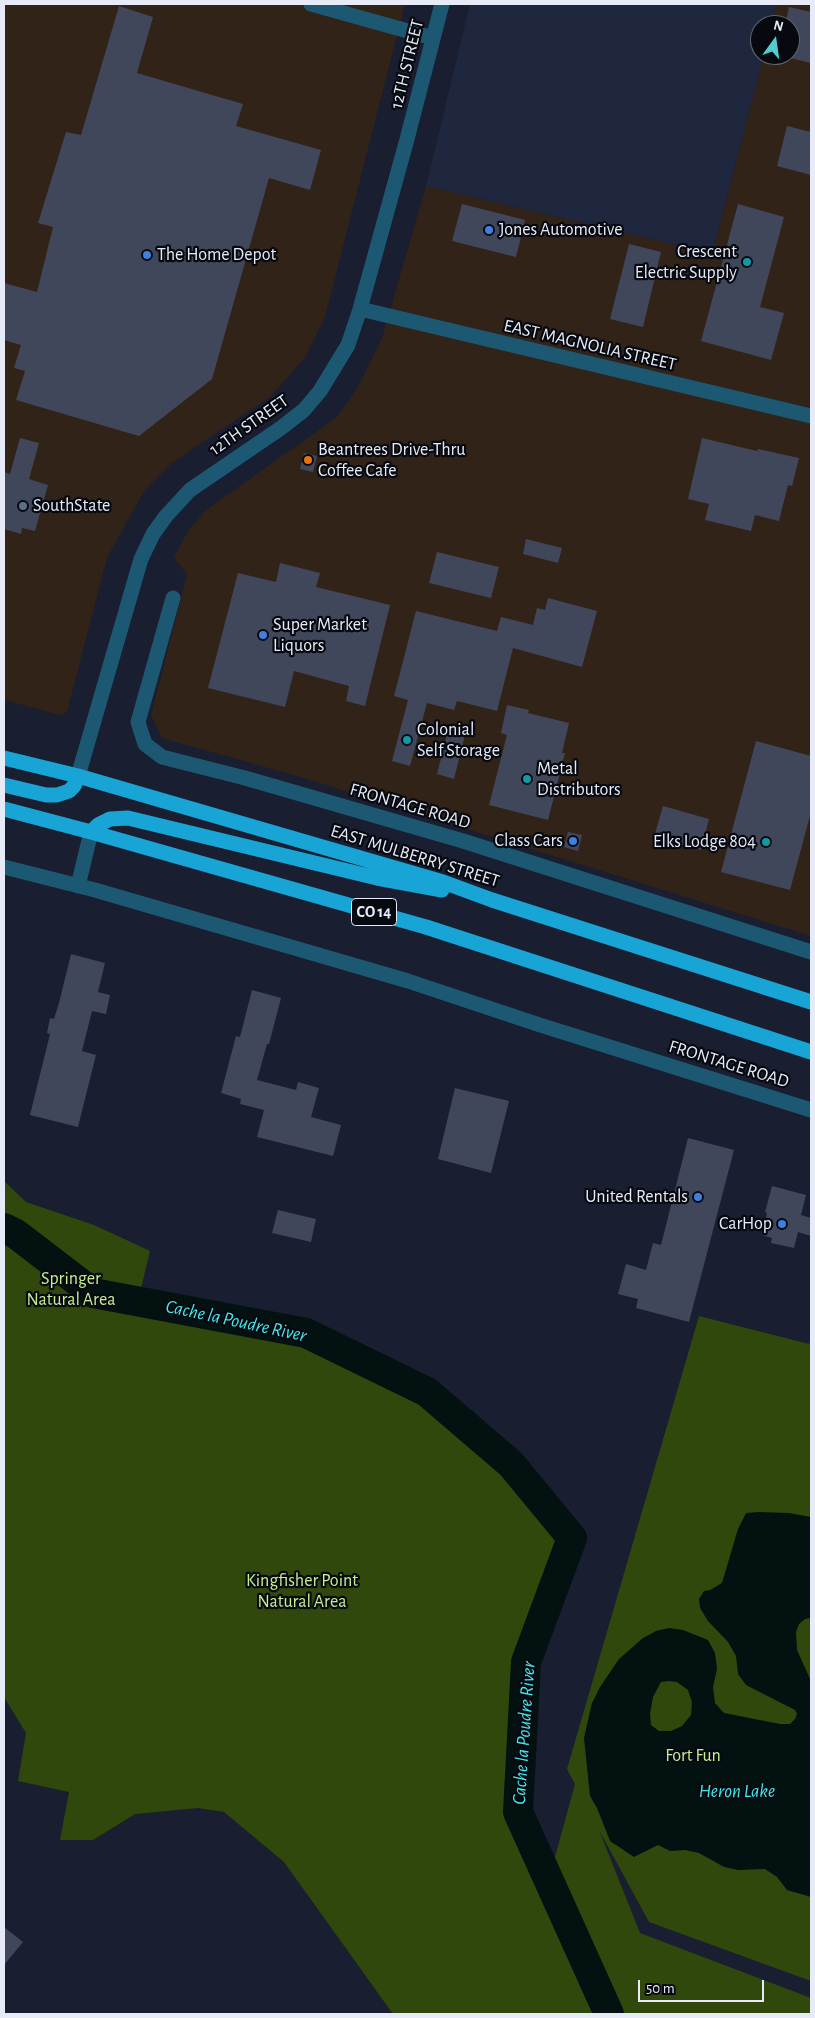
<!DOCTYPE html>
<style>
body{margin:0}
#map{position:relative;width:815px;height:2018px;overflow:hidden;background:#191e30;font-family:"Alegreya Sans",sans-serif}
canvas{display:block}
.frame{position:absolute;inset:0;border:5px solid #e6ebf7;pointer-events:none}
.north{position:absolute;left:750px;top:15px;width:50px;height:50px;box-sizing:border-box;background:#070910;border:1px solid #60636c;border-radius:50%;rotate:14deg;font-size:14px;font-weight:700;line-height:20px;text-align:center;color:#e6ebf7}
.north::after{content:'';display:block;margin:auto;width:18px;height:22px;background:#52cdcf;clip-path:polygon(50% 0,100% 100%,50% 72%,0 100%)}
.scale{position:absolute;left:638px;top:1980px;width:126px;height:22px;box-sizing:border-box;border:2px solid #e6ebf7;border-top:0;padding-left:6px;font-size:15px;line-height:18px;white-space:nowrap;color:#e6ebf7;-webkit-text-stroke:4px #070910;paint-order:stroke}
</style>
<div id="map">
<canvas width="815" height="2018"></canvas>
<div class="frame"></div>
<div class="north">N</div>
<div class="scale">50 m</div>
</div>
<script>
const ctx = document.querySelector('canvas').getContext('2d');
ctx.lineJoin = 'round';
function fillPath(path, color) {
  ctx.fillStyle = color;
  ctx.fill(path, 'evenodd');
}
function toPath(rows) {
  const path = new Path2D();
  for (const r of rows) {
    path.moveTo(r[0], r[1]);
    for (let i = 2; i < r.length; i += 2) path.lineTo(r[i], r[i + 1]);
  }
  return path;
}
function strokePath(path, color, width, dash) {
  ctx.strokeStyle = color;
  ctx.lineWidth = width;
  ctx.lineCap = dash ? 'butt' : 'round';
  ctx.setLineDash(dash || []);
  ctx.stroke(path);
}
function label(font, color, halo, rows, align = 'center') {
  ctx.font = font + ' "Alegreya Sans",sans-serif';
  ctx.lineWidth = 4.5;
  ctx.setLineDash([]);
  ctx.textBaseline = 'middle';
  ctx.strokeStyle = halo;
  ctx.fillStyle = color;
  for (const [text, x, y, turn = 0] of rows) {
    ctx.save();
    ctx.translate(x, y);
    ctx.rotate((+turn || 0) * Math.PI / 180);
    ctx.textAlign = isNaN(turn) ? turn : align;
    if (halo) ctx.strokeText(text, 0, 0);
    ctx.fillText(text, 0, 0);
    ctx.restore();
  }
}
fillPath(toPath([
 [4,4,405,4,325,317,306,356,270,397,173,462,144,491,107,558,67,712,60,715,4,700],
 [777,4,811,4,811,936,300,777,162,738,151,715,187,575,174,557,188,531,206,510,337,417,358,387,382,338,426,186,712,253,764,55,790,55,790,25,772,25]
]), '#312317');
fillPath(toPath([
 [470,4,777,4,772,25,760,25,760,55,764,55,712,253,426,186]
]), '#1f273e');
fillPath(toPath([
 [4,1181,26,1202,94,1225,150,1251,138,1301,306,1333,427,1392,511,1464,572,1538,526,1662,518,1811,549,1879,575,1784,567,1769,699,1316,809,1344,811,1336,811,1981,649,1922,599,1830,640,1933,811,1998,811,2014,393,2014,284,1862,224,1812,198,1808,135,1814,93,1840,60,1840,69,1792,18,1781,26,1733,4,1697]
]), '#31480d');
fillPath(toPath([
 [759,1512,789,1513,811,1517,811,1618,805,1619,799,1624,796,1632,797,1650,811,1681,811,1897,787,1890,777,1877,765,1869,738,1870,724,1867,699,1853,685,1850,670,1851,658,1845,634,1857,610,1841,597,1808,590,1796,584,1738,592,1703,600,1687,619,1659,643,1638,656,1631,669,1628,683,1630,708,1640,715,1653,717,1669,713,1687,715,1703,724,1713,780,1724,790,1724,795,1719,797,1714,795,1710,746,1685,738,1674,736,1656,728,1642,708,1621,700,1608,699,1599,704,1591,710,1590,722,1583,738,1529,746,1513],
 [669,1681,677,1682,688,1690,692,1702,691,1715,682,1726,671,1731,659,1731,651,1725,650,1714,653,1697,661,1682]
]), '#041111');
strokePath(toPath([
 [4,1228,16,1234,93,1293,306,1333,427,1392,511,1464,572,1538,526,1662,518,1812,609,2014]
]), '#041111', 30);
fillPath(toPath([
 [119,6,153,17,137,73,243,104,236,126,321,150,310,190,269,178,212,379,139,436,16,400,25,371,14,368,21,345,4,340,4,283,37,292,53,227,38,223,66,132,81,135],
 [789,7,811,12,811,63,790,58,790,25,785,25],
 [787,126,811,132,811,175,777,166],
 [462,204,525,220,516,257,452,241],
 [738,204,784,217,760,307,784,313,771,360,701,341],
 [629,244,661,252,643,327,610,319],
 [20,438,39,443,29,479,48,485,35,531,22,528,21,534,4,529,4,472,10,474],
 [702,438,757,451,758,449,799,458,792,486,788,485,779,521,755,515,751,531,705,520,709,504,688,499],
 [304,453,317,456,313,472,300,469],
 [526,539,562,548,558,563,523,554],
 [437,552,499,567,491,598,429,583],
 [280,563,320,573,316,587,390,605,365,706,346,701,349,686,294,671,285,707,208,688,238,573,276,582],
 [548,598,597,611,582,667,513,648,497,711,457,701,454,710,427,703,410,766,392,761,408,700,394,696,416,611,497,631,501,617,533,625,537,608,545,610],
 [507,705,529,710,528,713,569,723,562,753,565,753,548,820,489,805,507,735,501,733],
 [449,727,466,731,454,779,437,774],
 [756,741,811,756,811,812,790,890,721,872],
 [663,806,709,819,701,850,654,837],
 [568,832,582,835,578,851,564,847],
 [71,954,105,963,98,992,110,995,106,1014,92,1011,82,1051,96,1055,78,1127,30,1115,50,1034,47,1033,50,1018,54,1019,59,1003],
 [252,990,281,998,269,1044,267,1044,257,1080,296,1090,298,1082,319,1088,311,1117,341,1125,333,1156,257,1137,264,1110,240,1104,241,1099,221,1093,236,1036,240,1037],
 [455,1088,509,1101,491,1173,438,1159],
 [688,1138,734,1150,689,1322,636,1308,638,1299,618,1294,626,1264,646,1270,653,1243,661,1245],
 [772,1186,806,1195,801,1215,811,1218,811,1236,798,1232,794,1248,771,1243,772,1238,762,1235,767,1213,765,1212],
 [278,1210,316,1219,311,1242,272,1233],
 [4,1927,23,1942,4,1965]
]), '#41475b');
strokePath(toPath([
 [311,4,433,38],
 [360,309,811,416],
 [173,598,138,722,145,744,162,757,245,778,463,841,811,952],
 [78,776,141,559,153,534,166,516,190,490,281,428,304,410,320,391,348,345,360,309,406,143,442,4],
 [4,867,95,890,408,981,540,1025,811,1110],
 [78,886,91,832]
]), '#1c5871', 15);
strokePath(toPath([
 [4,758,78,776,443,882,492,900,811,1002],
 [4,785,46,795,57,795,69,791,74,786,78,776],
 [4,809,91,832,426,927,811,1052],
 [91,832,98,825,110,819,128,818,377,878,442,890]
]), '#19a4d6', 15);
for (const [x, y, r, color] of [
 [489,230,5,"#3f7fe0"],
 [147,255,5,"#3f7fe0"],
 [747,262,5,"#0f9aa8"],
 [308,460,5,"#e8710a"],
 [23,506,5,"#5c6f8a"],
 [263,635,5,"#3f7fe0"],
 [407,740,5,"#0f9aa8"],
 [527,779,5,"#0f9aa8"],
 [573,841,5,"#3f7fe0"],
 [766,842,5,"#0f9aa8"],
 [698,1197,5,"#3f7fe0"],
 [782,1224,5,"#3f7fe0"]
]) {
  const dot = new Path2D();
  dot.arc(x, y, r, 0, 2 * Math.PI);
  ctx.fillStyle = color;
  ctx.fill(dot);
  strokePath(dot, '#070910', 2);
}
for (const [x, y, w] of [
 [374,912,45]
]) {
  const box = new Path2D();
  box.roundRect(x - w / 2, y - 13.5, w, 27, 4);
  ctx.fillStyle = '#070910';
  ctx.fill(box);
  strokePath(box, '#e6ebf7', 1);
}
label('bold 16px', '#e6ebf7', null, [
 ["CO 14",374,912]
]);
label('18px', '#e6ebf7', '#070910', [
 ["12TH STREET",407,64,-76],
 ["EAST MAGNOLIA STREET",590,345,13],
 ["12TH STREET",249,425,-35],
 ["FRONTAGE ROAD",410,806,16],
 ["EAST MULBERRY STREET",415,856,17],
 ["FRONTAGE ROAD",729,1064,17]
]);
label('18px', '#e6ebf7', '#070910', [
 ["Jones Automotive",499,230],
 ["Crescent",737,252,"right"],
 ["Electric Supply",737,273,"right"],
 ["The Home Depot",157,255],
 ["Beantrees Drive-Thru",318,450],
 ["Coffee Cafe",318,471],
 ["SouthState",33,506],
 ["Super Market",273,625],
 ["Liquors",273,646],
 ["Colonial",417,730],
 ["Self Storage",417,751],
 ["Metal",537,769],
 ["Distributors",537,790],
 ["Class Cars",563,841,"right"],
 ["Elks Lodge 804",756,842,"right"],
 ["United Rentals",688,1197,"right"],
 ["CarHop",772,1224,"right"]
], 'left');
label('18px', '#c3f091', '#070910', [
 ["Springer",71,1279],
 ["Natural Area",71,1300],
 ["Kingfisher Point",302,1581],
 ["Natural Area",302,1602],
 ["Fort Fun",693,1756]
]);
label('italic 19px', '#44eaeb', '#070910', [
 ["Cache la Poudre River",236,1321,12],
 ["Cache la Poudre River",524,1733,-86],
 ["Heron Lake",737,1791]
]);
</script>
